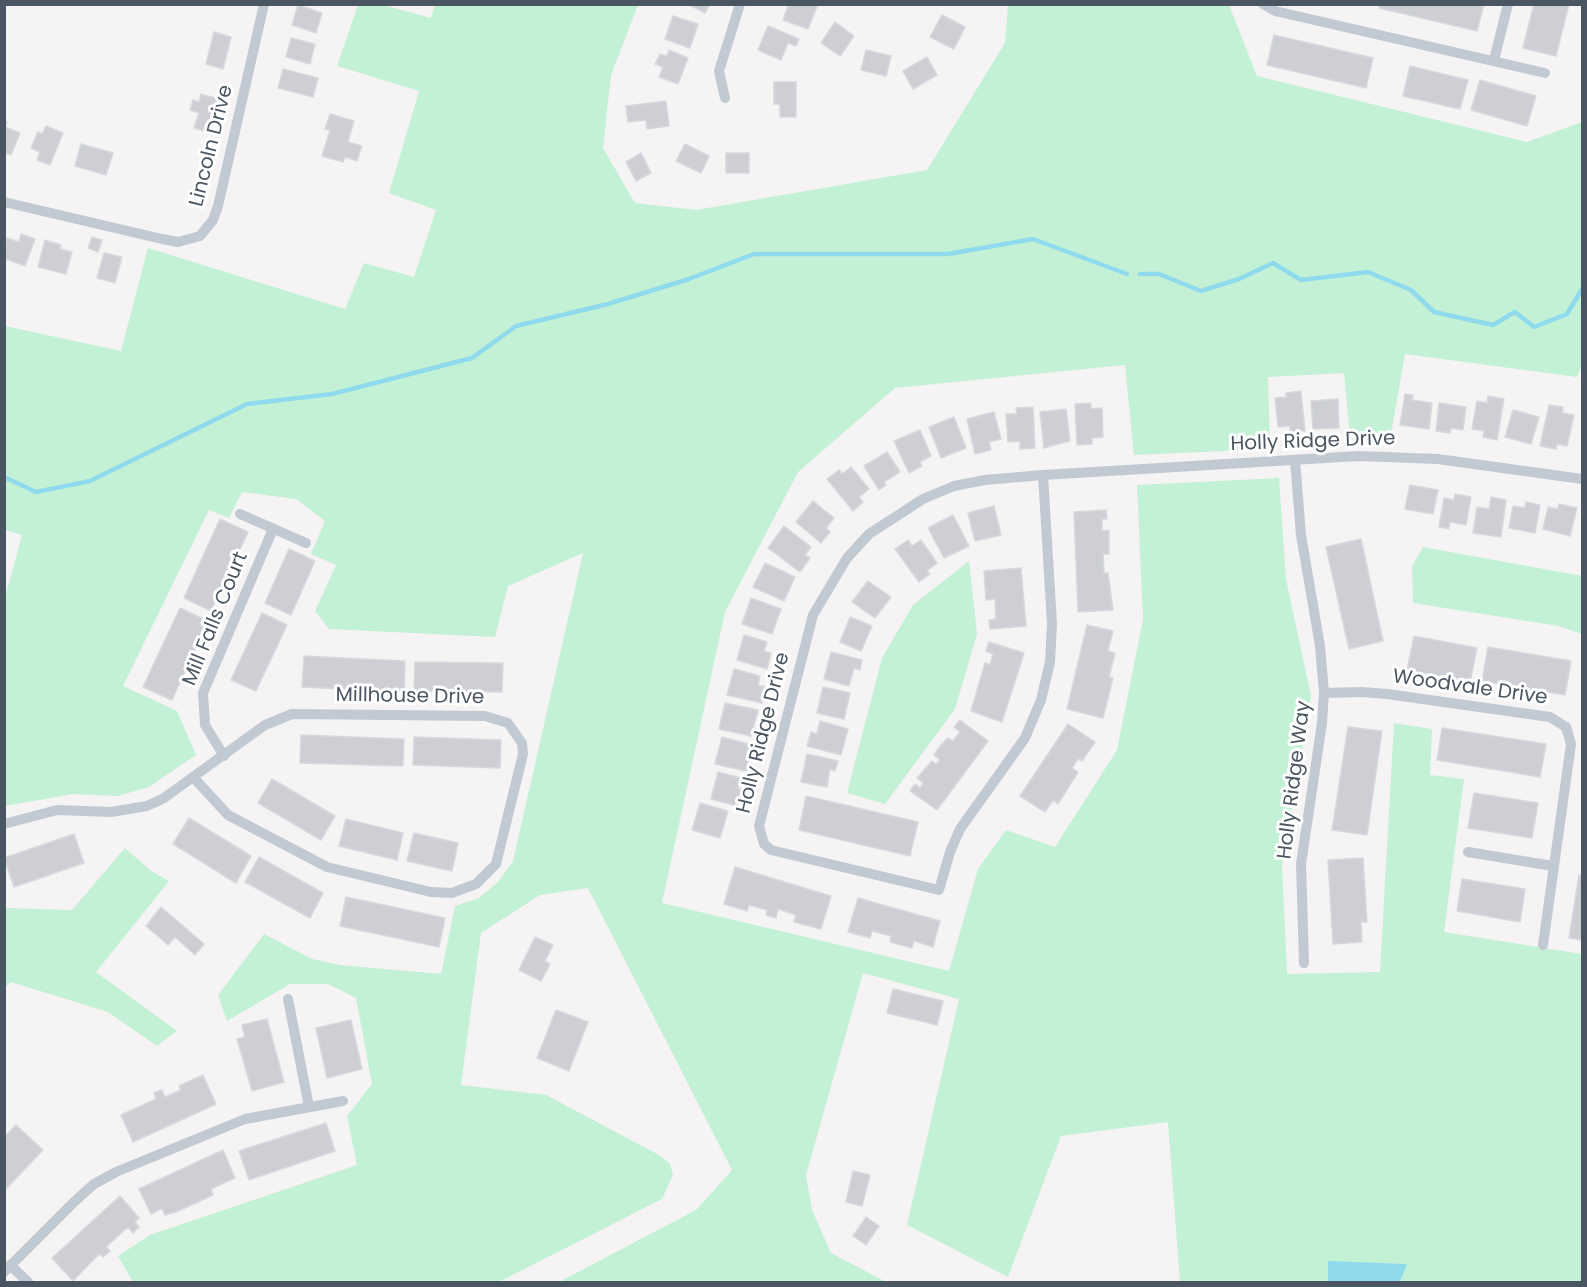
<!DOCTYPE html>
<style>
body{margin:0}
#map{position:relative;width:1587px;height:1287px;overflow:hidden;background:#f5f3f3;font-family:Poppins,sans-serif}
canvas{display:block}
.frame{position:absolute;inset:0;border:6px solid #4a5661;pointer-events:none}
</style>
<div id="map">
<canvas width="1587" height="1287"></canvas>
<div class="frame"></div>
</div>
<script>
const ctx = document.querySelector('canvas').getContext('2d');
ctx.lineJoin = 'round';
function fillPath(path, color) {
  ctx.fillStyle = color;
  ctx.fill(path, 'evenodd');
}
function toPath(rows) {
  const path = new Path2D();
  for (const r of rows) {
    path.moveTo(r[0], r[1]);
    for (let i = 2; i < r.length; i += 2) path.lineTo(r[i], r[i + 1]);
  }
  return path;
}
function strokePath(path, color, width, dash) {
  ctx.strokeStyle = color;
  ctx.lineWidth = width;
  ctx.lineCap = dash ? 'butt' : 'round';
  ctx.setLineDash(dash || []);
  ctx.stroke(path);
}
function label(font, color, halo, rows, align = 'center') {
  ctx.font = font + ' Poppins,sans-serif';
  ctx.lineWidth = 6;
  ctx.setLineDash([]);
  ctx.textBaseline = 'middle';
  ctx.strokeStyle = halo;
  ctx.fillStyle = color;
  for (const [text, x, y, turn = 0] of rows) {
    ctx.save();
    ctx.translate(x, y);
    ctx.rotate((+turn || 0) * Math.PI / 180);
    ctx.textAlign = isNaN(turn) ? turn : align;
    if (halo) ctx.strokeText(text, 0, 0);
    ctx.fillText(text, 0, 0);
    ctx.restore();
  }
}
fillPath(toPath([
 [358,5,383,5,431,18,435,5,638,5,611,75,603,148,635,203,696,210,927,170,1005,43,1008,5,1229,5,1257,76,1527,142,1582,122,1582,365,1577,377,1405,354,1391,434,1350,436,1344,373,1268,377,1270,449,1134,455,1125,365,895,388,798,472,725,612,662,903,949,971,978,869,1006,830,1055,847,1117,750,1143,619,1137,485,1279,478,1286,579,1311,696,1282,865,1287,974,1380,972,1394,723,1432,729,1430,775,1464,779,1444,932,1582,954,1582,1282,1400,1282,1406,1264,1328,1262,1328,1282,1180,1282,1168,1122,1061,1136,1008,1277,907,1225,959,999,863,973,806,1175,812,1210,831,1253,886,1282,559,1282,696,1210,732,1170,588,888,540,895,481,933,461,1085,546,1095,661,1156,670,1164,673,1175,662,1199,499,1282,133,1282,118,1256,150,1235,357,1165,347,1116,372,1084,356,998,328,984,290,984,227,1021,218,995,264,934,312,959,340,965,441,974,455,906,479,898,498,882,513,861,583,553,508,586,495,637,329,629,315,611,336,565,311,554,325,521,296,499,242,492,229,518,209,510,123,686,177,711,196,755,149,787,118,796,73,794,5,806,5,598,22,535,5,530,5,326,121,351,148,248,345,309,364,263,414,277,436,210,389,193,419,91,337,66],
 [1423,547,1582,576,1582,634,1559,626,1413,603,1412,566],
 [969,561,977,634,955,709,885,804,847,793,882,658,913,605],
 [125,848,151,871,169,881,96,972,177,1031,157,1046,108,1012,11,982,5,987,5,908,72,910]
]), '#c3f1d5');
fillPath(toPath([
 [1328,1261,1407,1264,1400,1282,1328,1282]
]), '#90daee');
strokePath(toPath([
 [1140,274,1159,274,1201,291,1239,279,1273,263,1301,280,1368,272,1411,290,1434,312,1493,325,1515,312,1534,327,1567,314,1582,289],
 [4,477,36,492,90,481,247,404,332,394,472,358,516,326,608,304,689,279,754,254,948,254,1033,239,1127,274]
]), '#90daee', 4.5);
const building = toPath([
 [688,4,710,4,705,13,688,4],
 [789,4,818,4,808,29,783,20,789,4],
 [1380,4,1484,4,1477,31,1379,8,1380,4],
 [1534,4,1569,4,1556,56,1523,48,1534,4],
 [298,5,322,13,316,33,292,25,298,5],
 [942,15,965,27,954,49,930,37,942,15],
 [673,16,698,24,690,48,665,39,673,16],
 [835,22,854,36,840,56,821,43,835,22],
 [768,26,799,39,796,46,788,43,781,60,758,50,768,26],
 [214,32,231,37,223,69,206,64,214,32],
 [1274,35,1373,58,1366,88,1267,65,1274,35],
 [291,38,315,44,310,64,286,57,291,38],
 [669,50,688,58,678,84,659,77,663,67,655,64,660,54,667,56,669,50],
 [866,50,891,56,886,76,861,70,866,50],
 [927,57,937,75,913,89,903,71,927,57],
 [1410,66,1468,80,1460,109,1403,96,1410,66],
 [283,69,318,78,313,97,278,88,283,69],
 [1480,80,1536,96,1527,126,1471,110,1480,80],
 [774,82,796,82,796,117,780,117,780,104,774,104,774,82],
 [201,94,221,100,210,133,194,128,199,113,190,110,193,100,199,102,201,94],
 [666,101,669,126,647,129,646,120,628,122,626,106,666,101],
 [330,114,354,121,348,142,362,146,357,161,345,157,343,162,322,156,330,130,325,129,330,114],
 [4,121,7,122,5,127,20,133,11,155,4,152,4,121],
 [46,126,63,133,50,165,37,160,40,152,31,148,38,132,42,134,46,126],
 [81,144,113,153,106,175,75,166,81,144],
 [685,144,709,156,701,173,676,161,685,144],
 [641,153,651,173,636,181,626,162,641,153],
 [726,153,749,153,749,173,726,173,726,153],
 [21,234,35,239,25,266,4,258,7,238,19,242,21,234],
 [92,237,102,240,98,252,88,248,92,237],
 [45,240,61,245,60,249,72,252,66,274,38,267,45,240],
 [104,253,122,257,115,283,97,278,104,253],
 [1301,391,1305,431,1290,433,1290,426,1278,427,1275,398,1286,397,1286,393,1301,391],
 [1405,394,1413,395,1412,400,1432,403,1429,429,1400,425,1405,394],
 [1488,396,1504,399,1497,440,1483,437,1484,431,1472,429,1477,401,1487,403,1488,396],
 [1338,399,1339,428,1313,429,1311,401,1338,399],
 [1091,403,1091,409,1102,408,1103,437,1092,438,1092,444,1077,445,1075,404,1091,403],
 [1439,403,1466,407,1463,430,1451,428,1450,433,1436,431,1439,403],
 [1549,405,1563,407,1562,413,1574,415,1567,446,1557,444,1556,449,1540,446,1549,405],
 [1033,407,1035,448,1020,449,1020,441,1008,442,1006,414,1017,414,1016,408,1033,407],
 [1066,409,1070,441,1044,448,1040,412,1066,409],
 [1513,410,1539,417,1531,444,1505,437,1513,410],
 [994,412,1001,439,989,442,991,450,975,454,967,419,994,412],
 [954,417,966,448,941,458,929,427,954,417],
 [920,430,931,456,920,462,922,466,909,473,894,441,920,430],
 [887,452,900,472,884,482,886,485,879,490,864,466,887,452],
 [851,467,869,489,859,497,863,502,853,511,827,479,839,470,842,474,851,467],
 [1410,485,1438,490,1433,514,1405,509,1410,485],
 [1455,494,1471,497,1466,525,1450,522,1449,529,1439,527,1444,498,1454,500,1455,494],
 [1491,497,1506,500,1501,537,1473,533,1477,507,1489,509,1491,497],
 [813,501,834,518,826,528,830,532,821,543,796,522,813,501],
 [1526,502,1540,505,1535,533,1509,528,1513,506,1525,508,1526,502],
 [1559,504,1577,508,1570,536,1543,529,1548,507,1558,509,1559,504],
 [994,506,1001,535,975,541,968,513,994,506],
 [1106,510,1107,519,1102,519,1102,531,1109,530,1109,554,1103,554,1104,573,1108,573,1113,610,1078,612,1074,512,1106,510],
 [953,515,969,546,944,558,928,528,953,515],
 [220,519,248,532,211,611,184,598,220,519],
 [784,526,811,547,805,555,810,558,800,572,768,548,784,526],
 [1361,539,1383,641,1349,649,1326,547,1361,539],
 [908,540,912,546,921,540,937,563,927,571,930,574,919,582,895,549,908,540],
 [289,549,315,561,291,615,265,603,289,549],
 [765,563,795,577,784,601,753,587,765,563],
 [1021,568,1026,626,990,629,989,620,996,619,995,599,986,600,984,571,1021,568],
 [868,581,891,597,875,618,852,602,868,581],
 [751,598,781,609,772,634,742,624,751,598],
 [180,608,208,621,172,700,143,687,180,608],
 [262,613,287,625,256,691,231,680,262,613],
 [850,617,872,626,861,651,840,642,850,617],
 [1087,625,1113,631,1108,651,1115,653,1109,677,1113,678,1103,718,1067,709,1087,625],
 [744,635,767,642,764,651,771,653,767,669,737,660,744,635],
 [1414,636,1477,648,1470,682,1407,670,1414,636],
 [989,642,1024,653,1002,722,971,711,985,663,990,665,993,654,986,651,989,642],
 [1488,647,1571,661,1565,695,1482,681,1488,647],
 [831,652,862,660,860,670,854,668,849,686,824,679,831,652],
 [304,656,405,661,404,692,302,687,304,656],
 [415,662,503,663,502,692,414,691,415,662],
 [734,669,760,676,758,685,766,687,762,703,727,695,734,669],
 [823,687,850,693,844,719,817,713,823,687],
 [725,703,758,710,751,736,719,729,725,703],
 [960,720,988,741,937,810,910,791,915,784,920,788,923,783,917,778,932,761,936,764,940,760,934,755,940,746,948,738,953,741,960,732,954,727,960,720],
 [820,721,848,729,841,755,807,746,811,732,817,734,820,721],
 [1068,724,1095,742,1082,761,1078,759,1072,768,1078,772,1058,804,1053,800,1045,812,1020,796,1068,724],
 [1348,727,1382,731,1367,835,1332,830,1348,727],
 [1442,728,1546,744,1540,777,1437,760,1442,728],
 [301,735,404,739,403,766,300,763,301,735],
 [414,737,501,740,500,768,413,765,414,737],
 [722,737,752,745,746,771,715,764,722,737],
 [807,754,838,761,835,771,830,769,827,787,801,782,807,754],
 [718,772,741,778,738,788,742,789,737,806,711,799,718,772],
 [272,779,335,816,321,840,258,803,272,779],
 [1474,793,1538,803,1532,838,1468,828,1474,793],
 [806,796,918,822,910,856,799,830,806,796],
 [700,803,728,811,720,838,692,830,700,803],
 [189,818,251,856,236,883,173,844,189,818],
 [346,819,403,833,397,860,339,846,346,819],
 [414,833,458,843,452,871,407,861,414,833],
 [74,834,84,863,14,887,4,858,74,834],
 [259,857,323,893,310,918,245,882,259,857],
 [1363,858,1367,922,1361,922,1362,942,1333,944,1328,860,1363,858],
 [735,867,831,896,821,929,794,922,796,915,778,909,776,918,766,915,767,910,749,905,747,911,724,904,735,867],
 [1579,875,1582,875,1582,940,1569,938,1579,875],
 [1462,879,1525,889,1520,922,1457,911,1462,879],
 [346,897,445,918,439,947,340,926,346,897],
 [858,898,940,921,933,947,914,941,912,948,890,942,891,936,872,931,870,938,848,932,858,898],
 [161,907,204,944,195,955,175,937,168,945,146,926,161,907],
 [535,937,553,945,545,961,550,964,541,981,519,970,535,937],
 [893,989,943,1001,937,1025,887,1013,893,989],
 [556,1010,588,1022,569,1071,537,1058,556,1010],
 [267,1019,284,1082,252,1091,237,1039,245,1037,242,1025,267,1019],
 [351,1020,362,1069,327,1078,316,1028,351,1020],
 [203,1075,216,1104,133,1142,121,1115,156,1099,154,1093,162,1090,165,1097,181,1090,179,1086,203,1075],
 [326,1123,335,1151,249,1180,239,1151,326,1123],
 [16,1125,43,1150,4,1191,4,1137,16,1125],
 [223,1150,235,1178,211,1189,213,1195,176,1212,165,1215,162,1208,151,1214,139,1189,223,1150],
 [853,1171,870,1175,862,1206,846,1202,853,1171],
 [120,1196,139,1218,135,1222,139,1227,133,1233,128,1227,106,1247,110,1251,103,1257,99,1254,73,1281,52,1258,120,1196],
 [866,1217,879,1226,866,1245,853,1236,866,1217]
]);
fillPath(building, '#cdcfd5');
strokePath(building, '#d7d9de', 1.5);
strokePath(toPath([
 [1263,4,1275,11,1545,73],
 [1494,60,1508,4],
 [725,98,719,71,740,4],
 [4,202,162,239,178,242,200,236,213,220,218,206,264,4],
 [1295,460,1301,535,1320,646,1324,693,1322,723,1301,864,1304,963],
 [1043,475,1052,624,1050,662,1041,700,1025,738,960,829,950,852,939,890,771,850,764,844,759,826,813,615,847,558,869,534,923,499,954,486,985,480,1043,475,1359,456,1438,459,1582,479],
 [240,514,306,543],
 [1324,693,1362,692,1387,694,1550,717,1566,727,1571,744,1543,945],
 [224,756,205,725,203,693,273,529],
 [4,824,57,810,111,812,147,806,164,798,193,777,265,725,292,714,485,716,508,723,522,743,523,754,496,864,476,884,452,893,431,892,327,867,228,815,193,777],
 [1468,852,1553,866],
 [288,999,309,1107],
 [10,1265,28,1282],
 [4,1272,74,1202,94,1184,116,1172,245,1119,343,1101]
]), '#c1cad2', 10);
label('20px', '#4a5661', '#fff', [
 ["Lincoln Drive",212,146,-76],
 ["Holly Ridge Drive",1313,442,-2],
 ["Mill Falls Court",216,619,-68],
 ["Woodvale Drive",1470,688,8],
 ["Millhouse Drive",410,697,1],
 ["Holly Ridge Drive",764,733,-76],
 ["Holly Ridge Way",1295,780,-83]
]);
</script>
